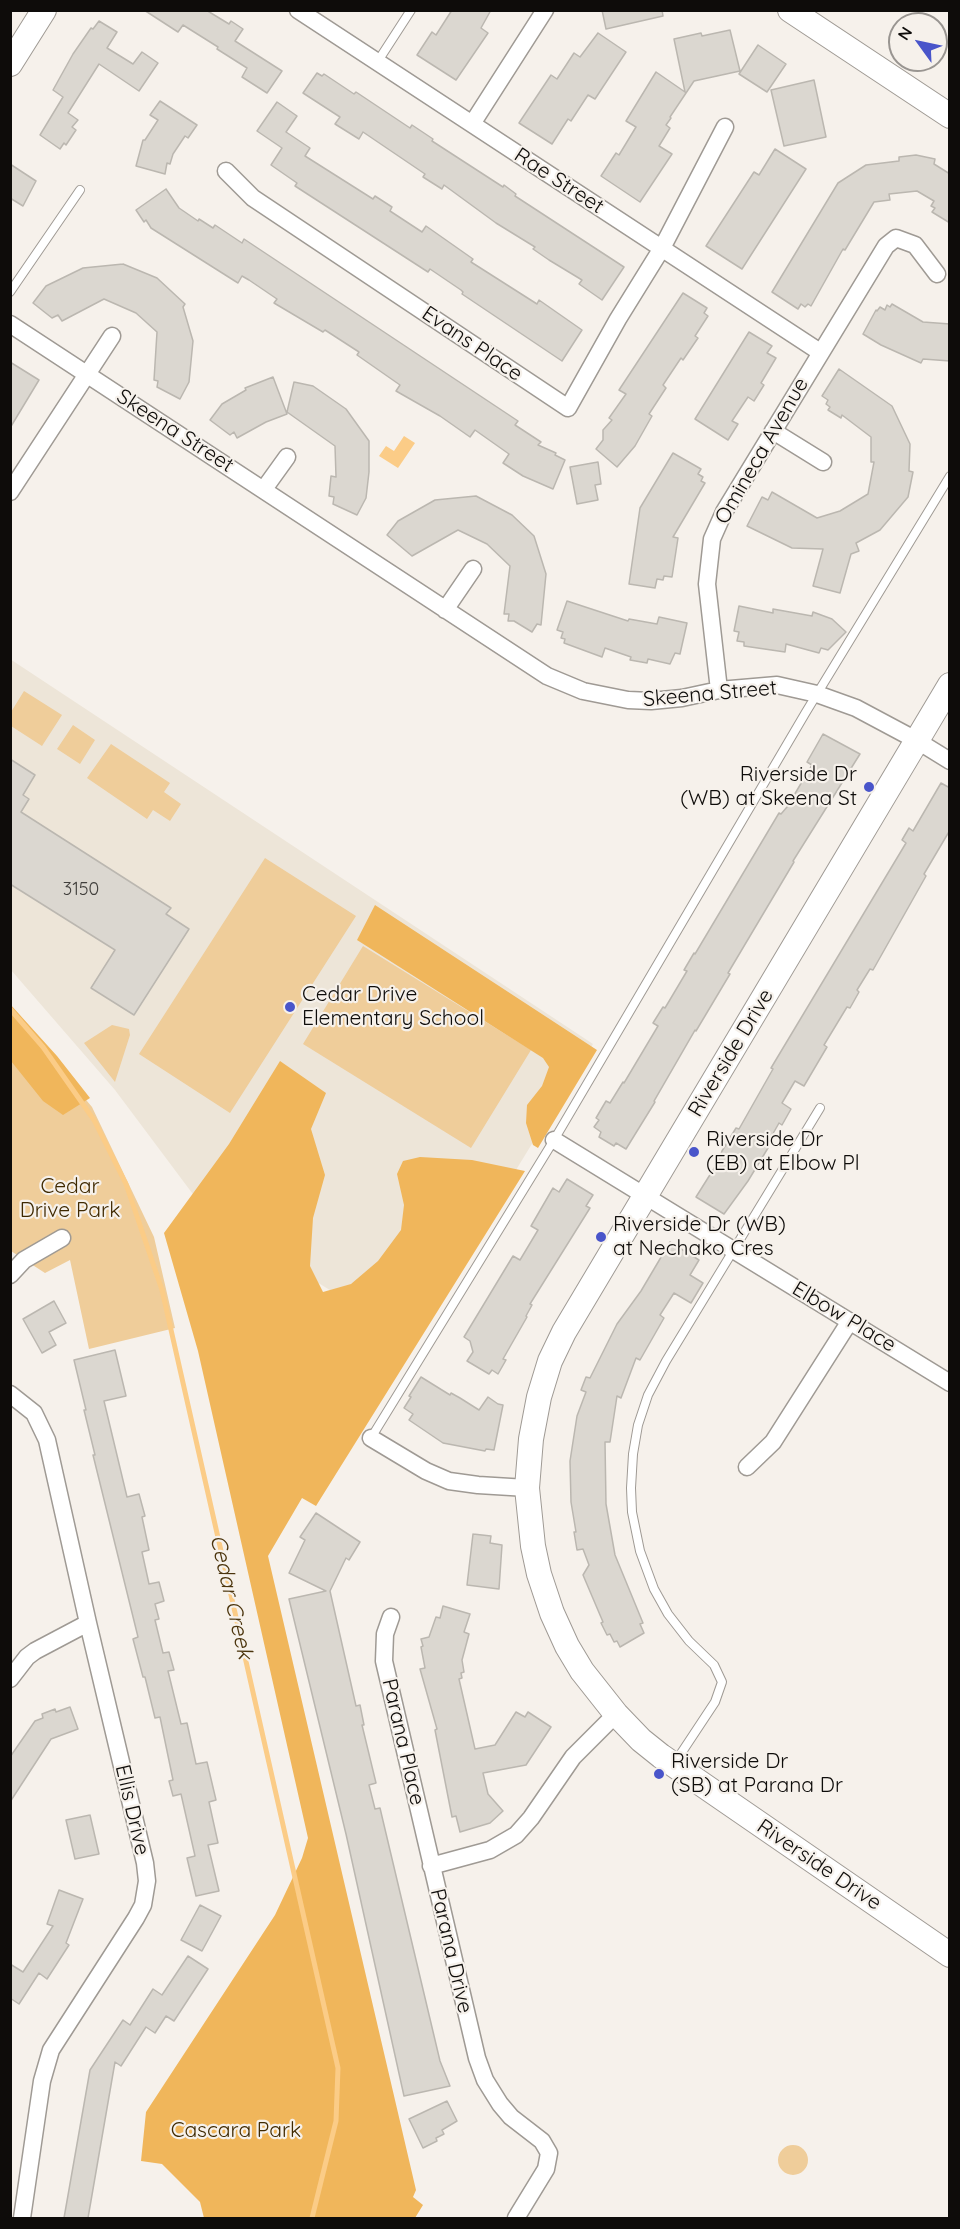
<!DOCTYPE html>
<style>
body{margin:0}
#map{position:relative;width:960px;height:2229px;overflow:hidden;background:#f6f1eb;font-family:Quicksand,sans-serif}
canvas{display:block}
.frame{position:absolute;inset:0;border:12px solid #0e0c0a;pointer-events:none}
.north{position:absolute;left:888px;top:12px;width:60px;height:60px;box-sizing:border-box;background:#f6f1eb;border:2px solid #999591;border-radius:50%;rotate:303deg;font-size:16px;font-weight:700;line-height:24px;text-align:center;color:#0e0c0a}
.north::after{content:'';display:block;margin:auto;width:21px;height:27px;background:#4955ca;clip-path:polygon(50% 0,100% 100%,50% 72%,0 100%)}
</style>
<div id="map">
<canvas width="960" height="2229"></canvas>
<div class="frame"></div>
<div class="north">N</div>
</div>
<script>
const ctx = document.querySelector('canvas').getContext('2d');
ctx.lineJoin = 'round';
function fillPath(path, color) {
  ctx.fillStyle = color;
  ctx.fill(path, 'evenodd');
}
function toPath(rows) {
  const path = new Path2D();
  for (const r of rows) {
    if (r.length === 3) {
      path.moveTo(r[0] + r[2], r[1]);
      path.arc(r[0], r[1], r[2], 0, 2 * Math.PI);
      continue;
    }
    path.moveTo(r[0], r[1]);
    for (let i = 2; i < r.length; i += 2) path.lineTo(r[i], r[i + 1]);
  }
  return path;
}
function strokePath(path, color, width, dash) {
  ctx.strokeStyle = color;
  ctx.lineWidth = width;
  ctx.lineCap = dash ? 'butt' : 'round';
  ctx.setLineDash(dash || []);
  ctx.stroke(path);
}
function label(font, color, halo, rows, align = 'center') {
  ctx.font = font + ' Quicksand,sans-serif';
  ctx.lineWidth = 4.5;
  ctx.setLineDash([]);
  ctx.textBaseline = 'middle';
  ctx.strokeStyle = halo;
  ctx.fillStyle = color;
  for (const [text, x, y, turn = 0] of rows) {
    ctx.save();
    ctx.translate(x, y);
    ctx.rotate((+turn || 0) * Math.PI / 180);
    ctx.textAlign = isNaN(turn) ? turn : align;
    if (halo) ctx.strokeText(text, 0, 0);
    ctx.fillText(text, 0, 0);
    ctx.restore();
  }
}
fillPath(toPath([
 [10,659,593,1044,412,1340,210,1217,115,1090,11,970]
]), '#ede5d8');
fillPath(toPath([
 [24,691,62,715,42,746,11,726,11,712],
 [73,725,95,740,80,764,57,749],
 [111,744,170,783,164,792,181,804,170,821,153,810,147,819,87,778],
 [265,858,356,916,230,1113,139,1054],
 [363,946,531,1050,471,1148,303,1044],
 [10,1009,92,1107,154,1237,175,1328,89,1349,70,1260,45,1273,11,1251],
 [112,1025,129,1029,130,1035,115,1082,84,1043],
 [793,2160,15]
]), '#efcd9a');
fillPath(toPath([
 [375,905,597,1050,538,1148,533,1145,526,1123,527,1105,542,1086,549,1067,543,1058,357,940],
 [10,1004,57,1056,90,1098,63,1115,43,1101,11,1061],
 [280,1061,326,1093,311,1129,325,1175,313,1218,310,1266,323,1292,351,1284,378,1261,401,1230,404,1205,397,1174,403,1161,420,1157,472,1160,525,1171,316,1506,302,1498,268,1556,416,2190,413,2197,423,2205,415,2218,204,2218,200,2202,162,2164,141,2161,146,2112,275,1915,302,1858,308,1838,198,1351,164,1233,229,1144]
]), '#f0b65b');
fillPath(toPath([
 [404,436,415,443,398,468,379,456,386,446,394,451]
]), '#fbcc87');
strokePath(toPath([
 [10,1009,43,1047,94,1120,126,1184,162,1290,338,2068,336,2121,312,2218]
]), '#fbcc87', 5);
const building = toPath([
 [144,10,206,10,229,24,231,21,243,29,235,41,282,71,267,93,242,77,247,68,217,49,218,47,183,25,178,32,144,10],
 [452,10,491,10,481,28,488,33,456,80,417,55,432,32,436,35,452,10],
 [602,10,662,10,663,16,606,29,602,10],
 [99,21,117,32,107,48,133,64,142,52,158,63,139,91,99,64,68,113,78,120,72,127,76,130,66,145,64,143,60,149,40,135,63,97,53,90,73,54,91,28,93,29,99,21],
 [730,30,740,71,694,81,670,117,671,118,666,125,670,128,659,146,672,154,640,202,601,176,616,153,619,155,636,127,626,121,656,72,685,92,674,39,701,33,702,36,730,30],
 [598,33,626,52,595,99,588,95,571,121,568,119,552,144,519,123,551,75,557,79,574,53,580,57,598,33],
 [758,45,786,64,767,92,739,74,758,45],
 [317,73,322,76,324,74,354,94,356,92,410,128,412,125,433,139,432,141,503,187,504,185,516,194,515,196,624,267,602,300,579,284,582,280,549,260,533,249,535,247,496,223,444,185,442,189,423,177,425,174,363,132,359,139,335,124,340,117,303,93,317,73],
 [814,80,826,137,784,146,771,90,814,80],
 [160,101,197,125,188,138,185,136,173,154,170,164,167,163,165,174,136,166,143,140,145,140,158,120,150,115,160,101],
 [277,102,297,116,286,132,310,148,305,156,373,199,375,196,392,207,390,211,422,232,426,226,473,259,471,262,537,304,539,300,582,330,562,361,462,294,463,292,461,290,430,269,428,272,295,186,297,183,271,165,282,148,257,131,277,102],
 [775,149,806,169,742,269,706,246,754,172,759,175,775,149],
 [916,155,935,159,934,164,950,174,950,223,932,212,935,208,931,206,934,201,917,191,889,194,890,200,874,202,845,250,843,249,811,306,808,304,805,307,801,304,798,309,772,292,838,183,866,165,899,161,899,157,916,155],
 [10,164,36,181,23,206,10,198,10,164],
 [166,189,179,208,198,221,199,219,213,228,215,225,242,243,244,239,518,421,515,425,541,442,538,445,556,453,555,455,565,460,553,489,523,476,503,463,509,454,475,430,470,437,440,416,396,391,400,385,357,355,359,352,325,330,323,332,274,303,277,299,249,280,242,276,238,283,151,228,146,220,144,222,136,210,166,189],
 [123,264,157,278,185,304,183,307,193,341,189,382,180,399,157,387,158,381,154,380,157,332,136,313,104,299,62,321,58,315,52,318,33,303,46,286,83,268,123,264],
 [683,293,707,308,704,313,708,316,695,336,698,338,683,360,681,358,663,385,666,388,649,414,652,416,635,446,617,467,596,449,603,440,603,430,612,420,609,418,626,394,619,390,683,293],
 [892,304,923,322,950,324,950,361,923,359,921,363,881,345,863,334,876,310,877,311,880,307,885,310,887,305,890,307,892,304],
 [749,332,772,346,767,353,776,358,761,383,764,385,754,401,748,397,732,421,738,424,728,440,695,419,749,332],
 [10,362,39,380,10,428,10,362],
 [839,369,892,406,910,444,909,471,913,472,908,497,880,530,856,543,859,551,851,554,840,593,813,586,823,549,792,548,747,526,762,497,768,500,772,492,817,518,840,511,868,494,874,462,871,462,871,437,842,415,841,418,828,410,830,407,826,404,828,400,822,396,839,369],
 [273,377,287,414,266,422,237,438,234,432,230,435,210,420,222,404,246,390,245,388,273,377],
 [294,382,313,386,346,409,369,441,369,472,366,498,357,515,333,504,334,497,329,496,331,476,336,477,335,446,287,412,294,382],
 [673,453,701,469,698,474,703,477,701,481,705,483,673,537,678,538,672,577,664,576,663,580,657,579,655,588,629,584,640,508,673,453],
 [598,462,601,484,595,485,598,500,577,504,570,467,598,462],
 [476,496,512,515,534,536,546,574,541,625,537,624,532,632,514,621,508,621,509,614,504,614,510,566,487,544,458,530,412,556,387,535,398,521,435,500,476,496],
 [567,601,628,621,629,619,657,624,659,617,687,623,680,654,675,653,670,664,648,659,647,663,630,660,631,657,605,648,602,657,564,643,565,639,561,638,563,632,557,630,567,601],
 [739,606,773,613,773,609,812,616,813,612,832,619,846,632,828,650,821,648,819,653,786,644,785,652,744,646,744,642,737,641,739,632,734,631,739,606],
 [823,734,860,754,793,861,794,862,728,973,730,974,696,1031,695,1030,654,1101,655,1102,626,1149,616,1143,614,1146,599,1137,601,1132,594,1127,599,1120,596,1118,606,1101,610,1103,623,1082,624,1083,658,1026,653,1023,663,1007,665,1008,687,971,684,970,694,953,695,954,779,813,781,814,787,807,812,765,807,762,823,734],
 [10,759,35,775,23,795,29,799,21,812,171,908,166,914,189,929,134,1015,91,988,115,950,10,884,10,759],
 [941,783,950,788,950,830,924,874,926,876,873,970,870,969,857,990,859,992,850,1008,847,1007,824,1045,827,1047,804,1086,795,1081,782,1103,791,1109,782,1125,779,1123,766,1146,768,1148,748,1181,724,1214,696,1197,718,1162,722,1151,736,1128,739,1129,773,1069,771,1068,906,843,902,840,909,828,913,831,941,783],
 [567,1179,593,1195,586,1206,590,1208,530,1304,532,1305,526,1316,527,1317,503,1359,506,1360,498,1374,492,1370,489,1374,467,1361,473,1352,470,1341,464,1337,513,1256,520,1260,538,1230,531,1226,553,1188,559,1192,567,1179],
 [670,1242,699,1260,690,1275,703,1283,691,1303,674,1293,660,1315,664,1318,640,1360,636,1358,621,1398,617,1396,610,1442,605,1442,606,1504,615,1555,643,1623,640,1624,644,1633,620,1647,617,1641,614,1642,610,1634,607,1635,601,1623,603,1622,583,1575,589,1565,583,1549,577,1550,574,1532,576,1532,571,1502,570,1461,577,1416,586,1392,581,1390,586,1377,590,1378,617,1324,641,1291,670,1242],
 [54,1301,66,1323,49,1332,56,1345,42,1353,23,1319,54,1301],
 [115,1350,126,1396,104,1401,127,1497,139,1494,145,1516,142,1517,149,1550,142,1552,149,1584,159,1582,164,1601,155,1604,159,1619,155,1620,163,1653,169,1652,174,1670,168,1671,181,1724,187,1723,196,1764,207,1762,216,1800,209,1802,218,1843,208,1845,219,1891,196,1896,187,1858,195,1856,181,1794,173,1796,169,1781,173,1780,160,1717,155,1718,145,1677,143,1677,133,1639,138,1637,93,1455,95,1455,84,1410,86,1410,74,1360,115,1350],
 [421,1377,450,1395,451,1393,460,1398,479,1410,488,1397,498,1404,503,1405,494,1450,486,1449,485,1451,443,1443,409,1420,413,1414,404,1408,411,1397,409,1396,421,1377],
 [316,1513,360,1542,349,1560,346,1558,330,1591,356,1706,360,1705,364,1725,362,1725,376,1783,369,1785,375,1809,380,1808,384,1825,440,2061,450,2086,404,2096,346,1834,289,1599,326,1591,289,1573,305,1540,300,1537,316,1513],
 [473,1534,491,1536,490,1543,502,1545,499,1589,467,1585,473,1534],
 [443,1606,470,1614,464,1632,469,1634,462,1660,464,1672,461,1673,462,1678,459,1679,475,1749,495,1745,516,1712,525,1717,528,1712,551,1727,526,1765,483,1773,488,1794,503,1811,490,1823,460,1832,456,1816,452,1817,435,1730,437,1729,420,1669,425,1668,421,1647,423,1646,421,1639,429,1637,436,1617,440,1618,443,1606],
 [70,1707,78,1729,51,1739,10,1802,10,1757,35,1721,43,1718,42,1714,55,1709,56,1712,70,1707],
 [90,1815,99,1854,75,1859,66,1820,90,1815],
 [59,1890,83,1899,66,1943,69,1945,47,1979,39,1973,19,2004,10,1998,10,1964,23,1972,53,1926,47,1924,59,1890],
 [200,1905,221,1916,202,1951,181,1940,200,1905],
 [188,1956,208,1969,174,2021,166,2016,155,2033,146,2027,121,2066,115,2062,88,2218,64,2218,90,2070,123,2020,130,2025,153,1989,162,1995,188,1956],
 [447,2101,457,2121,442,2130,444,2134,436,2138,437,2141,423,2148,409,2119,447,2101]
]);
fillPath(building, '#dbd7d0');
strokePath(building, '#bbb7b0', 1.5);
const lane = toPath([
 [378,61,411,10],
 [10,292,80,190],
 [371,1438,554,1140,806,712,950,476],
 [674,1764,715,1702,722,1682,714,1665,689,1641,668,1614,654,1589,640,1551,632,1512,631,1488,633,1454,638,1425,648,1395,666,1361,820,1108]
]);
const street = toPath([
 [298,10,820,352],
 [472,124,545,10],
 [226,171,253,198,568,408,618,319,662,248,725,127],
 [10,324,547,676,583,691,628,700,651,701,682,698,719,690,777,685,817,694,856,708,916,740,950,761],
 [773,431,823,462],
 [264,489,287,457],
 [10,492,112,336],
 [445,610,473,569],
 [719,690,707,584,712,539,724,512,886,246,896,238,915,245,937,274],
 [554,1140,950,1383],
 [10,1275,24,1260,62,1238],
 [10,1394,34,1413,47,1440,88,1623,145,1863,147,1881,143,1905,136,1918,51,2050,42,2081,22,2218],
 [371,1438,426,1471,449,1481,478,1485,527,1488],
 [747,1467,773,1442,850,1321],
 [391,1617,385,1634,384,1661,477,2058,485,2080,500,2104,511,2117,542,2141,549,2153,546,2169,516,2218],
 [10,1679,27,1657,35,1651,88,1623],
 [431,1866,490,1850,516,1835,531,1818,573,1757,616,1714]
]);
const secondary = toPath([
 [790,10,950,116],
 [10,64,44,10],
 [950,685,564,1332,550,1361,539,1397,531,1439,527,1488,533,1546,539,1574,552,1613,567,1646,582,1671,616,1714,641,1740,661,1756,950,1955]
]);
strokePath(lane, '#9f9a94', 10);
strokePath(street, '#9f9a94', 19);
strokePath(secondary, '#9f9a94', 26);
strokePath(lane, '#fff', 8);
strokePath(street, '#fff', 16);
strokePath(secondary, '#fff', 24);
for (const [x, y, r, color] of [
 [869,787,6,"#4955ca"],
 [290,1007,6,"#4955ca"],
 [694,1152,6,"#4955ca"],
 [601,1237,6,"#4955ca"],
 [659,1774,6,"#4955ca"]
]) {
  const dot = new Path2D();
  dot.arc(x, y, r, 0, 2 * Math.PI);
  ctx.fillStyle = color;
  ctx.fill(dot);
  strokePath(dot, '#f6f1eb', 2);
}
label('18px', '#413f3c', null, [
 ["3150",81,890]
]);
label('21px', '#0e0c0a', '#f6f1eb', [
 ["Rae Street",559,181,33],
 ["Evans Place",472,344,34],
 ["Skeena Street",175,431,33],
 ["Omineca Avenue",762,451,-60],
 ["Skeena Street",710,694,-5],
 ["Riverside Drive",731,1053,-59],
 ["Elbow Place",844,1317,31],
 ["Parana Place",403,1742,77],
 ["Ellis Drive",132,1810,77],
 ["Riverside Drive",819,1865,34],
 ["Parana Drive",451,1951,77]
]);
label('21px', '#0e0c0a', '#f6f1eb', [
 ["Riverside Dr",857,775,"right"],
 ["(WB) at Skeena St",857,799,"right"],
 ["Cedar Drive",302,995],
 ["Elementary School",302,1019],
 ["Riverside Dr",706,1140],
 ["(EB) at Elbow Pl",706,1164],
 ["Riverside Dr (WB)",613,1225],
 ["at Nechako Cres",613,1249],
 ["Riverside Dr",671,1762],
 ["(SB) at Parana Dr",671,1786]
], 'left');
label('21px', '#3f2900', '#f6f1eb', [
 ["Cedar",70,1187],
 ["Drive Park",70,1211],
 ["Cascara Park",236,2131]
]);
label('italic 22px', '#4b340c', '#f6f1eb', [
 ["Cedar Creek",231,1597,77]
]);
</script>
